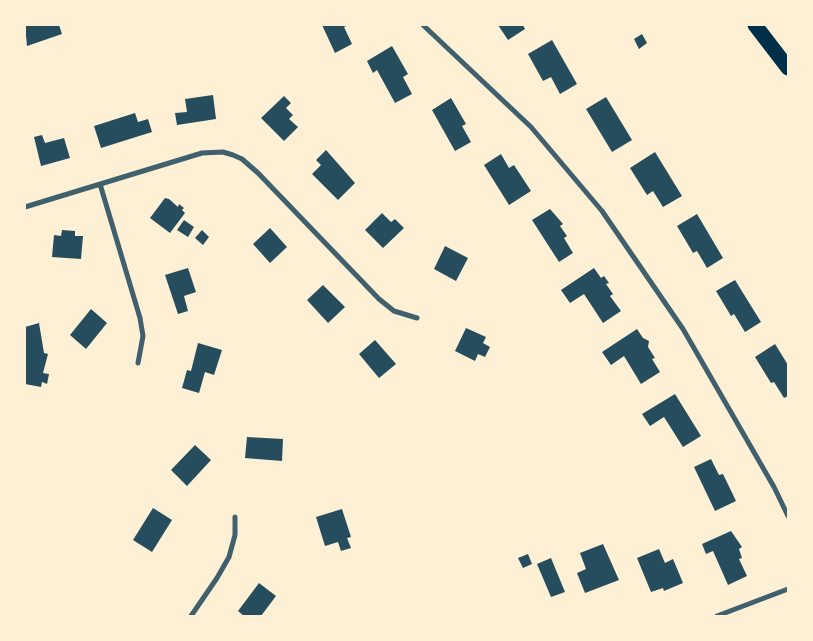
<!DOCTYPE html>
<style>
body{margin:0}
#map{position:relative;width:813px;height:641px;overflow:hidden;background:#fdf0d5;font-family:"Fira Sans",sans-serif}
canvas{display:block}
.frame{position:absolute;inset:0;border:26px solid #fdf0d5;pointer-events:none}
</style>
<div id="map">
<canvas width="813" height="641"></canvas>
<div class="frame"></div>
</div>
<script>
const ctx = document.querySelector('canvas').getContext('2d');
ctx.lineJoin = 'round';
function fillPath(path, color) {
  ctx.fillStyle = color;
  ctx.fill(path, 'evenodd');
}
function toPath(rows) {
  const path = new Path2D();
  for (const r of rows) {
    path.moveTo(r[0], r[1]);
    for (let i = 2; i < r.length; i += 2) path.lineTo(r[i], r[i + 1]);
  }
  return path;
}
function strokePath(path, color, width, dash) {
  ctx.strokeStyle = color;
  ctx.lineWidth = width;
  ctx.lineCap = dash ? 'butt' : 'round';
  ctx.setLineDash(dash || []);
  ctx.stroke(path);
}
fillPath(toPath([
 [25,25,59,25,62,34,27,46],
 [322,25,349,25,344,27,352,44,335,53],
 [498,25,523,25,525,29,508,40],
 [642,34,647,43,639,49,634,39],
 [552,40,577,84,560,94,551,77,543,81,528,54],
 [392,46,408,74,403,77,412,94,395,103,377,70,373,73,367,61],
 [213,95,216,119,177,125,175,113,187,112,185,99],
 [284,96,291,103,286,108,293,115,289,119,298,127,284,141,261,118],
 [606,97,632,140,612,152,586,109],
 [451,98,466,124,462,126,471,142,455,151,432,110],
 [135,113,138,122,148,119,152,132,101,148,94,126],
 [42,135,45,143,64,138,70,158,41,166,34,137],
 [326,150,355,183,338,200,312,174,321,165,316,160],
 [655,152,682,196,663,207,653,191,647,195,630,168],
 [501,154,509,168,514,165,531,191,509,205,484,165],
 [165,198,169,199,178,207,179,204,184,208,182,210,185,213,170,233,150,218],
 [550,209,563,224,560,226,567,236,564,238,573,253,559,262,532,220],
 [382,213,391,222,395,219,404,228,383,248,365,230],
 [697,214,723,258,707,268,697,251,693,253,677,226],
 [184,220,194,227,188,237,177,230],
 [270,228,287,247,270,263,253,244],
 [62,230,75,231,75,236,83,236,81,259,52,257,54,235,61,236],
 [202,230,209,237,203,245,195,238],
 [445,246,468,258,456,281,434,269],
 [188,268,196,292,184,296,188,311,178,314,165,275],
 [594,268,601,278,604,276,609,283,606,284,613,294,610,296,621,311,603,323,584,294,570,303,561,290],
 [735,280,761,322,745,332,734,314,731,316,716,291],
 [323,285,345,307,328,323,307,300],
 [91,309,107,323,86,349,70,335],
 [39,323,44,353,48,354,43,373,49,374,47,384,42,382,41,387,25,384,25,327],
 [466,328,486,337,483,343,490,347,485,357,478,354,475,361,455,351],
 [637,329,643,338,649,341,648,347,655,358,652,359,660,372,641,384,624,356,611,365,602,352],
 [375,340,396,364,379,378,359,354],
 [198,343,222,350,214,375,205,372,199,393,182,388,187,370,191,371],
 [775,344,788,365,788,396,784,398,774,382,771,383,755,357],
 [675,394,701,436,683,447,664,417,650,426,642,414],
 [247,437,283,439,282,461,245,458],
 [195,445,211,460,187,486,171,470],
 [711,459,719,475,723,474,736,501,715,511,694,467],
 [153,508,172,520,152,552,133,540],
 [342,509,351,537,347,538,351,548,341,551,338,542,325,546,316,517],
 [731,531,742,547,739,549,742,558,739,559,747,576,728,585,713,551,706,554,702,544],
 [603,544,619,580,585,593,577,573,586,569,580,553],
 [659,549,665,563,673,559,683,583,664,591,663,588,651,592,637,558],
 [528,554,532,564,523,568,518,558],
 [551,558,565,592,551,597,537,564],
 [259,583,276,596,261,616,244,616,238,611]
]), '#264d5e');
strokePath(toPath([
 [423,25,531,127,602,211,683,329,774,487,788,516],
 [100,184,140,318,143,336,138,363],
 [25,207,202,153,223,152,233,155,242,159,258,173,379,299,394,311,417,318],
 [191,616,217,578,229,557,235,535,235,517],
 [717,616,788,589]
]), '#3f606c', 5);
strokePath(toPath([
 [755,25,788,68]
]), '#003049', 15);
</script>
